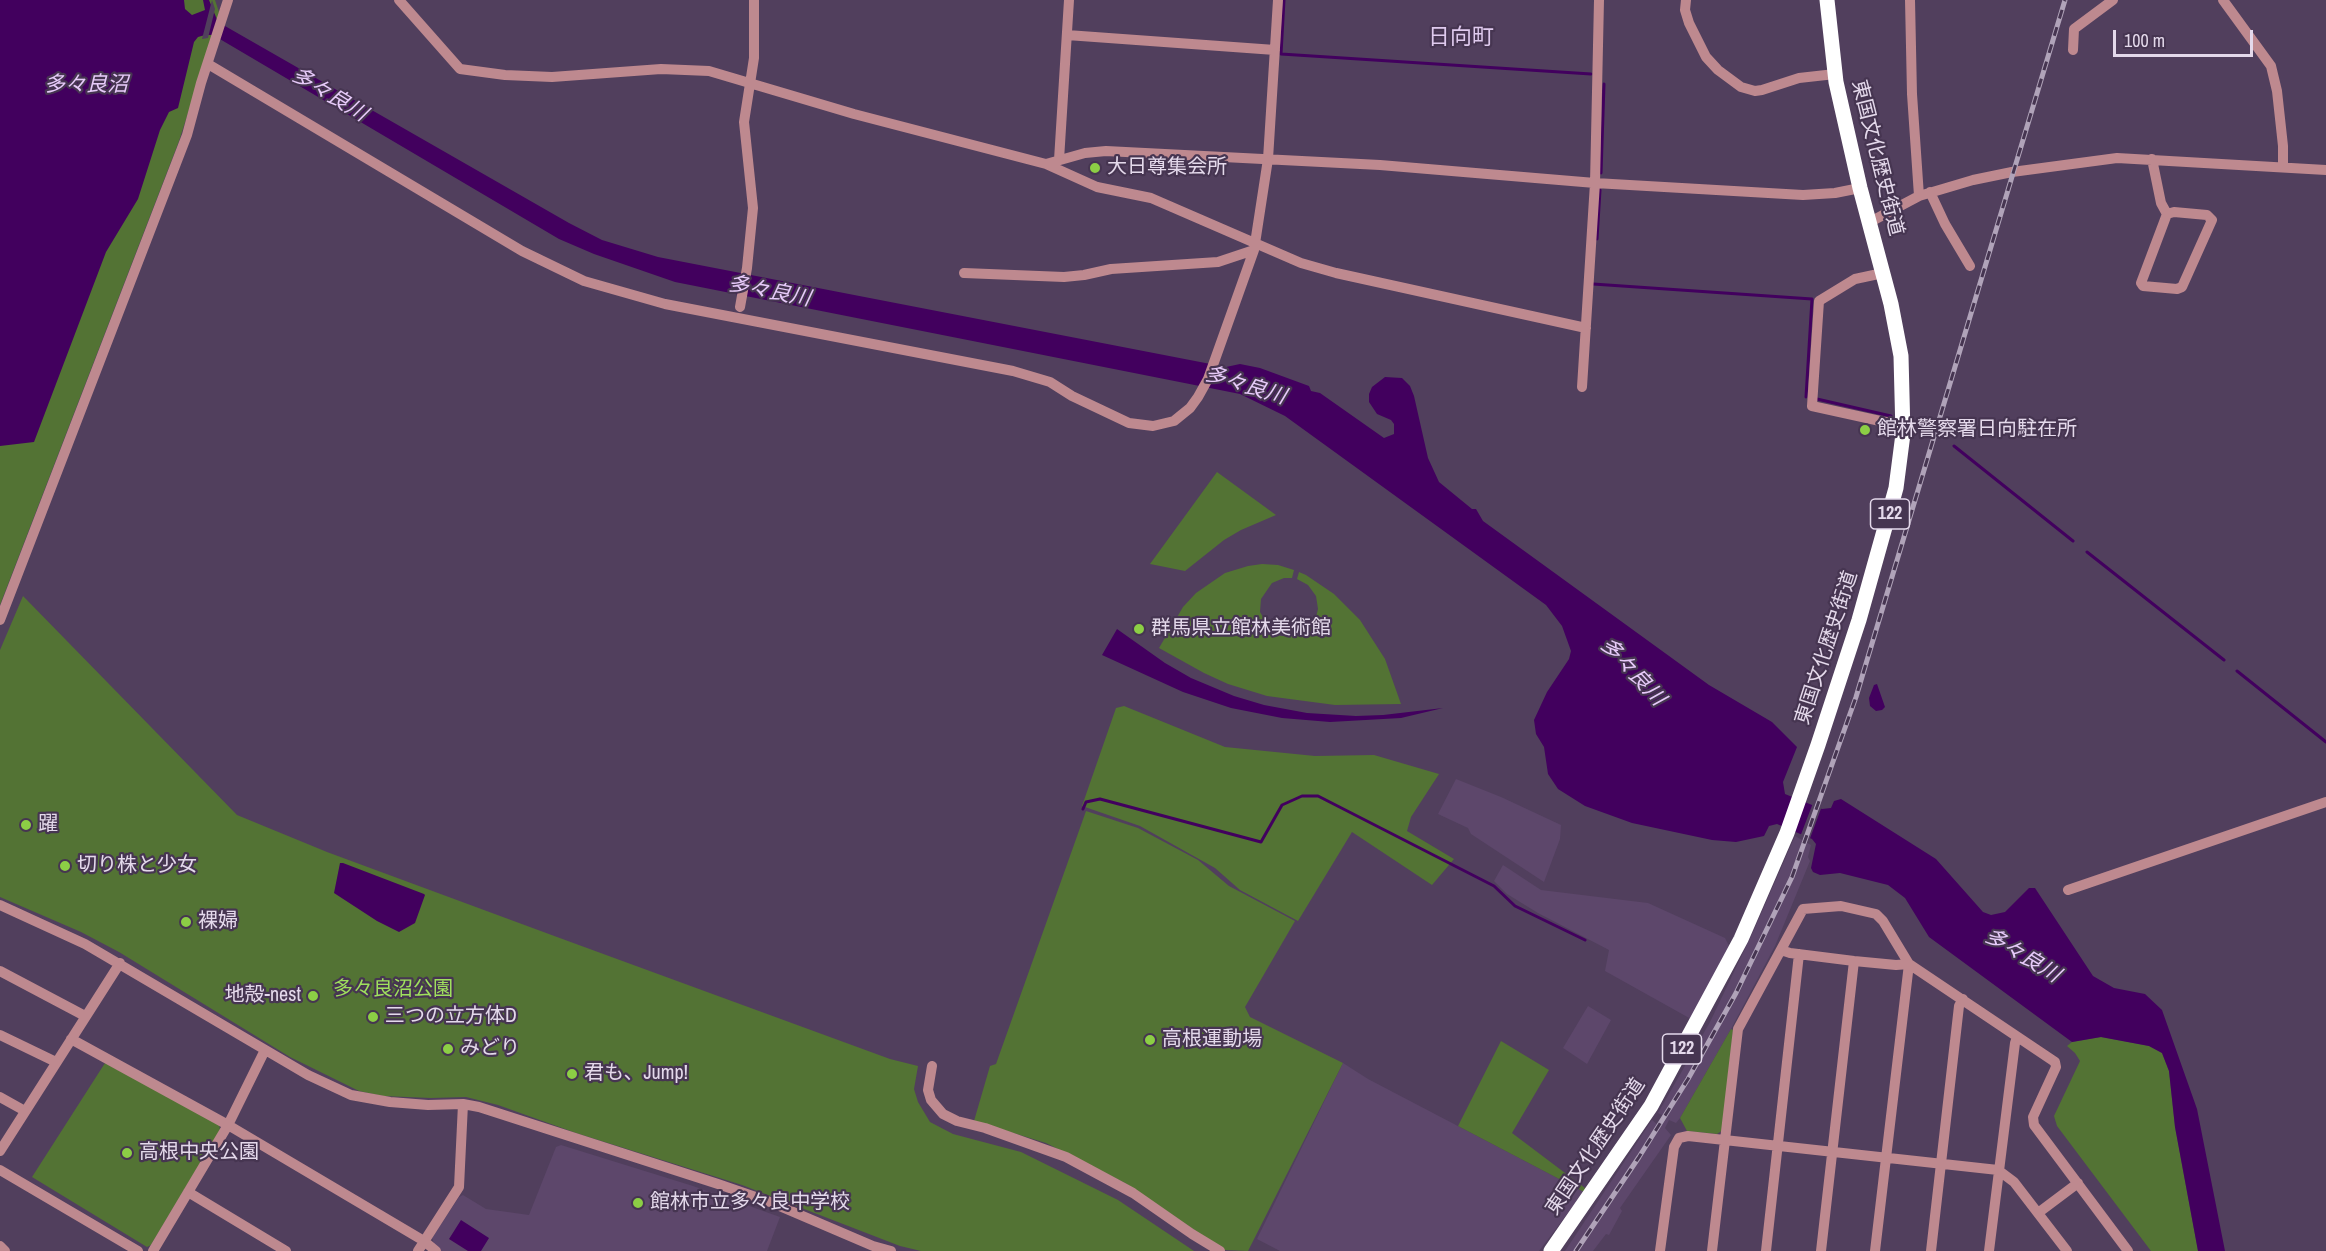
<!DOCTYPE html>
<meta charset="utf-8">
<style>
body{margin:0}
#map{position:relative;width:2326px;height:1251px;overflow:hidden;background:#513f5d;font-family:"Archivo Narrow",sans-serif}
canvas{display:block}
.scale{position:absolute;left:2113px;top:30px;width:140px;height:27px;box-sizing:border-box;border:3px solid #e4d9eb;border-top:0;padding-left:8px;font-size:18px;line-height:21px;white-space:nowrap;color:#e4d9eb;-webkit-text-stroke:4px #463551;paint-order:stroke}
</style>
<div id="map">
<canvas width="2326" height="1251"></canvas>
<div class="scale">100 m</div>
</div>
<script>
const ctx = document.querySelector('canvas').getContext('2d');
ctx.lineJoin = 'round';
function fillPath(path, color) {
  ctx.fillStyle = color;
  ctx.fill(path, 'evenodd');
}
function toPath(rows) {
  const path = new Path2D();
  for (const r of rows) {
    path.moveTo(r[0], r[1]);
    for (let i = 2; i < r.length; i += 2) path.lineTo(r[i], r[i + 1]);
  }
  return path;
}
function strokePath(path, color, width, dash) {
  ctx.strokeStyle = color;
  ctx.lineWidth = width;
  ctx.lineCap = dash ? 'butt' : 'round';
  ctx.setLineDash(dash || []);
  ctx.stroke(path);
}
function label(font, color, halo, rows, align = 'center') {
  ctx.font = font + ' "Archivo Narrow","Noto Sans JP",sans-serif';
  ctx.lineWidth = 4.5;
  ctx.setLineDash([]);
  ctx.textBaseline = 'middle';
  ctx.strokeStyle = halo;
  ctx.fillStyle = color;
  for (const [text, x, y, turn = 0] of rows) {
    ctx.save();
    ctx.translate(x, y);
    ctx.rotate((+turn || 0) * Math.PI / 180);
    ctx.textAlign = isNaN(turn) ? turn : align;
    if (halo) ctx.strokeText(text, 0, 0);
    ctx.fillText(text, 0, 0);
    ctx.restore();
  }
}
fillPath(toPath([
 [1456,779,1501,797,1561,825,1560,839,1544,882,1471,834,1468,828,1438,814],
 [1795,836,1811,845,1808,857,1810,861,1775,946,1731,1029,1680,1118,1676,1123,1669,1120,1665,1128,1671,1135,1620,1208,1622,1211,1609,1235,1606,1234,1593,1251,1565,1251,1652,1120,1658,1125,1664,1116,1658,1113,1710,1022,1753,932],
 [1503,865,1541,890,1648,903,1725,938,1729,946,1691,1019,1605,971,1609,950,1538,913,1507,894,1494,881],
 [1588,1006,1611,1020,1587,1064,1563,1048],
 [1343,1063,1368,1079,1584,1192,1539,1251,1280,1251,1257,1239],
 [561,1145,693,1186,780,1217,767,1251,441,1251,434,1244,432,1238,459,1197,463,1195,486,1209,529,1215,556,1147]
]), '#5d476b');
fillPath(toPath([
 [0,0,215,0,219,12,218,19,179,141,0,605],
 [1217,472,1276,515,1241,530,1224,540,1185,571,1150,564],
 [1262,564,1278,565,1294,570,1292,578,1284,578,1272,583,1261,599,1260,612,1270,629,1281,636,1294,636,1306,631,1315,621,1318,609,1316,596,1308,585,1297,579,1299,572,1306,575,1334,594,1360,620,1385,659,1401,704,1335,705,1267,696,1228,684,1204,673,1159,648,1183,607,1196,593,1225,573,1248,566],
 [23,596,237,815,327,852,557,937,890,1059,918,1066,914,1089,918,1102,930,1122,953,1134,1021,1152,1118,1200,1194,1251,921,1251,900,1246,742,1185,576,1133,498,1105,466,1097,431,1098,383,1096,359,1091,290,1057,119,952,81,932,0,897,0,650],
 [1124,706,1225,747,1315,756,1374,755,1439,774,1411,817,1407,831,1454,859,1432,885,1352,832,1298,921,1240,890,1215,868,1140,826,1082,806,1116,708],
 [1086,811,1138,828,1198,860,1229,886,1295,921,1245,1007,1250,1017,1343,1063,1248,1251,1224,1250,1125,1183,1046,1143,974,1121,990,1066,996,1064],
 [1731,1029,1733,1030,1723,1130,1717,1134,1687,1131,1680,1118],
 [2101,1037,2149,1046,2162,1053,2169,1071,2175,1127,2198,1251,2151,1251,2057,1126,2054,1116,2080,1061,2075,1053,2067,1046,2072,1042],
 [1501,1041,1549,1070,1512,1133,1585,1188,1584,1192,1458,1126],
 [105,1063,219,1124,220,1130,151,1245,147,1247,32,1177]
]), '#537334');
fillPath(toPath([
 [0,0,184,0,185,9,192,15,205,10,203,0,209,0,218,22,569,223,602,240,658,257,1226,367,1240,364,1260,368,1309,386,1311,391,1320,393,1384,438,1394,434,1394,424,1391,420,1377,414,1369,402,1369,394,1372,387,1385,377,1402,378,1410,386,1414,396,1428,458,1439,482,1472,509,1476,509,1483,521,1709,685,1772,722,1797,747,1783,782,1785,794,1822,809,1831,808,1834,801,1841,799,1936,859,1983,912,1991,915,2005,912,2029,888,2035,888,2093,976,2114,988,2145,994,2162,1010,2197,1109,2225,1251,2198,1251,2175,1127,2169,1071,2162,1053,2149,1046,2101,1037,2072,1042,1929,937,1905,898,1888,885,1840,873,1820,875,1813,872,1811,868,1816,844,1812,839,1777,824,1769,826,1764,836,1736,842,1712,840,1632,823,1585,806,1558,789,1548,774,1544,747,1536,734,1534,720,1547,692,1569,659,1571,651,1562,626,1546,605,1285,416,1240,394,675,282,594,254,559,239,213,35,205,35,198,37,194,42,178,108,169,112,160,130,138,199,106,252,34,442,0,446],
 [1117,629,1165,663,1191,678,1234,696,1264,705,1307,713,1356,716,1383,715,1443,708,1401,718,1330,722,1282,718,1231,708,1183,692,1102,655],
 [1877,684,1885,707,1882,710,1876,711,1870,706,1869,698,1874,685],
 [340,863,343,863,424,894,425,895,415,923,399,932,377,921,334,893],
 [461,1220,489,1238,481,1251,468,1251,449,1239]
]), '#42005e');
fillPath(toPath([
 [212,0,215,9,208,38,202,39],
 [1813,803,1822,806,1809,841,1800,837]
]), '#513f5d');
strokePath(toPath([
 [1284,0,1281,54,1591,74],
 [1601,173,1604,84],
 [1597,239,1600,190],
 [1593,284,1812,299,1806,397],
 [1817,399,1891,416],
 [1954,446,2073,541],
 [2087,552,2224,660],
 [2237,671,2326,742],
 [1083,809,1086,802,1100,799,1261,842,1282,805,1302,796,1318,796,1494,886,1515,906,1585,940]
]), '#42005e', 3);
strokePath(toPath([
 [399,0,460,69,505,75,552,77,661,69,709,71,854,114,1046,164,1085,153,1106,151,1380,165,1595,183,1803,195,1835,193,1860,188],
 [1686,0,1685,10,1689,23,1706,57,1718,70,1741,87,1755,91,1762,90,1799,78,1835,74],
 [1910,0,1912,94,1919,196],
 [2223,0,2271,66,2277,91,2283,146,2283,167],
 [1067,35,1275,50],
 [2073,50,2074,29,2113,0],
 [208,64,522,251,584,281,665,304,1013,371,1050,382,1072,396,1129,423,1153,426,1174,421,1190,408,1198,397,1208,379,1254,250,1268,159,1278,0],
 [2152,159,2161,203,2167,214,2141,283,2143,286,2177,289,2182,287,2212,220,2207,215,2174,212,2167,214],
 [1059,160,1069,0],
 [1046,164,1097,187,1151,198,1301,263,1336,273,1586,328],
 [1930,192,1945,224,1970,266],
 [1870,222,1919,196,1973,180,2012,172,2117,158,2326,170],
 [964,273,1064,277,1084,275,1111,269,1218,262,1254,250],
 [1883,273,1855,279,1819,301,1812,406,1903,426],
 [740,307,747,268,753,208,744,122,754,58,754,0],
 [1582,387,1595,183,1599,0],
 [0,620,187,135,201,83,228,0],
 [2068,890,2326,802],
 [0,905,85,944,308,1075,351,1095,390,1102,428,1105,463,1104,479,1107,718,1184,770,1202,873,1246,891,1251],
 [1781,950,1790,953,1854,961,1896,965,1909,964,1875,1251],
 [0,971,85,1016],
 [0,1035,56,1062],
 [71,1039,228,1125,424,1241,436,1251],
 [932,1066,928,1090,931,1100,943,1114,957,1121,985,1128,1066,1157,1133,1193,1192,1234,1220,1251],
 [0,1097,25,1111],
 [0,1151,120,963],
 [0,1170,138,1251],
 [188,1192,286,1251],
 [2038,1213,2078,1183],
 [0,1246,5,1251],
 [153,1251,228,1125,265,1050],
 [418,1251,459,1187,463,1104],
 [1660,1251,1674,1147,1679,1138,1688,1136,1998,1170,2014,1182,2067,1251],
 [1712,1251,1738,1029,1803,909,1841,906,1876,914,1883,921,1909,964,2055,1062,2056,1067,2033,1117,2034,1125,2128,1251],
 [1766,1251,1799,954],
 [1821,1251,1854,961],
 [1931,1251,1959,1006,1963,999],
 [1989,1251,2015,1043,2017,1037]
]), '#be898f', 10);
strokePath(toPath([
 [1551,1251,1651,1106,1741,939,1787,833,1818,745,1859,620,1896,488,1903,434,1901,356,1891,304,1860,188,1836,82,1827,0]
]), '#fff', 15);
const rail = toPath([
 [1576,1251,1639,1157,1688,1079,1736,993,1792,877,1856,697,2065,0]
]);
strokePath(rail, '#b0a3b9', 5);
strokePath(rail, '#463551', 3, [9]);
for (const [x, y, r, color] of [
 [1095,168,6,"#8cce45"],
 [1865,430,6,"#8cce45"],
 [1139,629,6,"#8cce45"],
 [26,825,6,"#8cce45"],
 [65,866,6,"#8cce45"],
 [186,922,6,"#8cce45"],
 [313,996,6,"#8cce45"],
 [373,1017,6,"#8cce45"],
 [1150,1040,6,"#8cce45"],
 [448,1049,6,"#8cce45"],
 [572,1074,6,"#8cce45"],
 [127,1153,6,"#8cce45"],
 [638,1203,6,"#8cce45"]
]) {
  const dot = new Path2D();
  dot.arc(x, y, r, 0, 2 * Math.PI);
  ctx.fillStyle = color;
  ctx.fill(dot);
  strokePath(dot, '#463551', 2);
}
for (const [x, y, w] of [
 [1890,514,39],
 [1682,1049,39]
]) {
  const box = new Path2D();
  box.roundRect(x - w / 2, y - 15, w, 30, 4.5);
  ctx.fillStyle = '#463551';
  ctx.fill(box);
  strokePath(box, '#e4d9eb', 1.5);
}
label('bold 18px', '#e4d9eb', null, [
 ["122",1890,514],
 ["122",1682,1049]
]);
label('20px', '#e4d9eb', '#463551', [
 ["東国文化歴史街道",1877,158,76],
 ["東国文化歴史街道",1827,648,-72],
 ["東国文化歴史街道",1596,1147,-56]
]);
label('20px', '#e4d9eb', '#463551', [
 ["大日尊集会所",1107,168],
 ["館林警察署日向駐在所",1877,430],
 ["群馬県立館林美術館",1151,629],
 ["躍",38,825],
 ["切り株と少女",77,866],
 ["裸婦",198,922],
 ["地殻-nest",301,996,"right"],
 ["三つの立方体D",385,1017],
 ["高根運動場",1162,1040],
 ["みどり",460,1049],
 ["君も、Jump!",584,1074],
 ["高根中央公園",139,1153],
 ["館林市立多々良中学校",650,1203]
], 'left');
label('20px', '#9fe05d', '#463551', [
 ["多々良沼公園",393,990]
]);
label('italic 21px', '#e7cbfa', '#463551', [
 ["多々良沼",86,85],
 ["多々良川",329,95,31],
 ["多々良川",769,292,11],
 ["多々良川",1245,386,17],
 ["多々良川",1632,672,47],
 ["多々良川",2022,956,31]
]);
label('22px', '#dfcaee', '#463551', [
 ["日向町",1461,38]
]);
</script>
